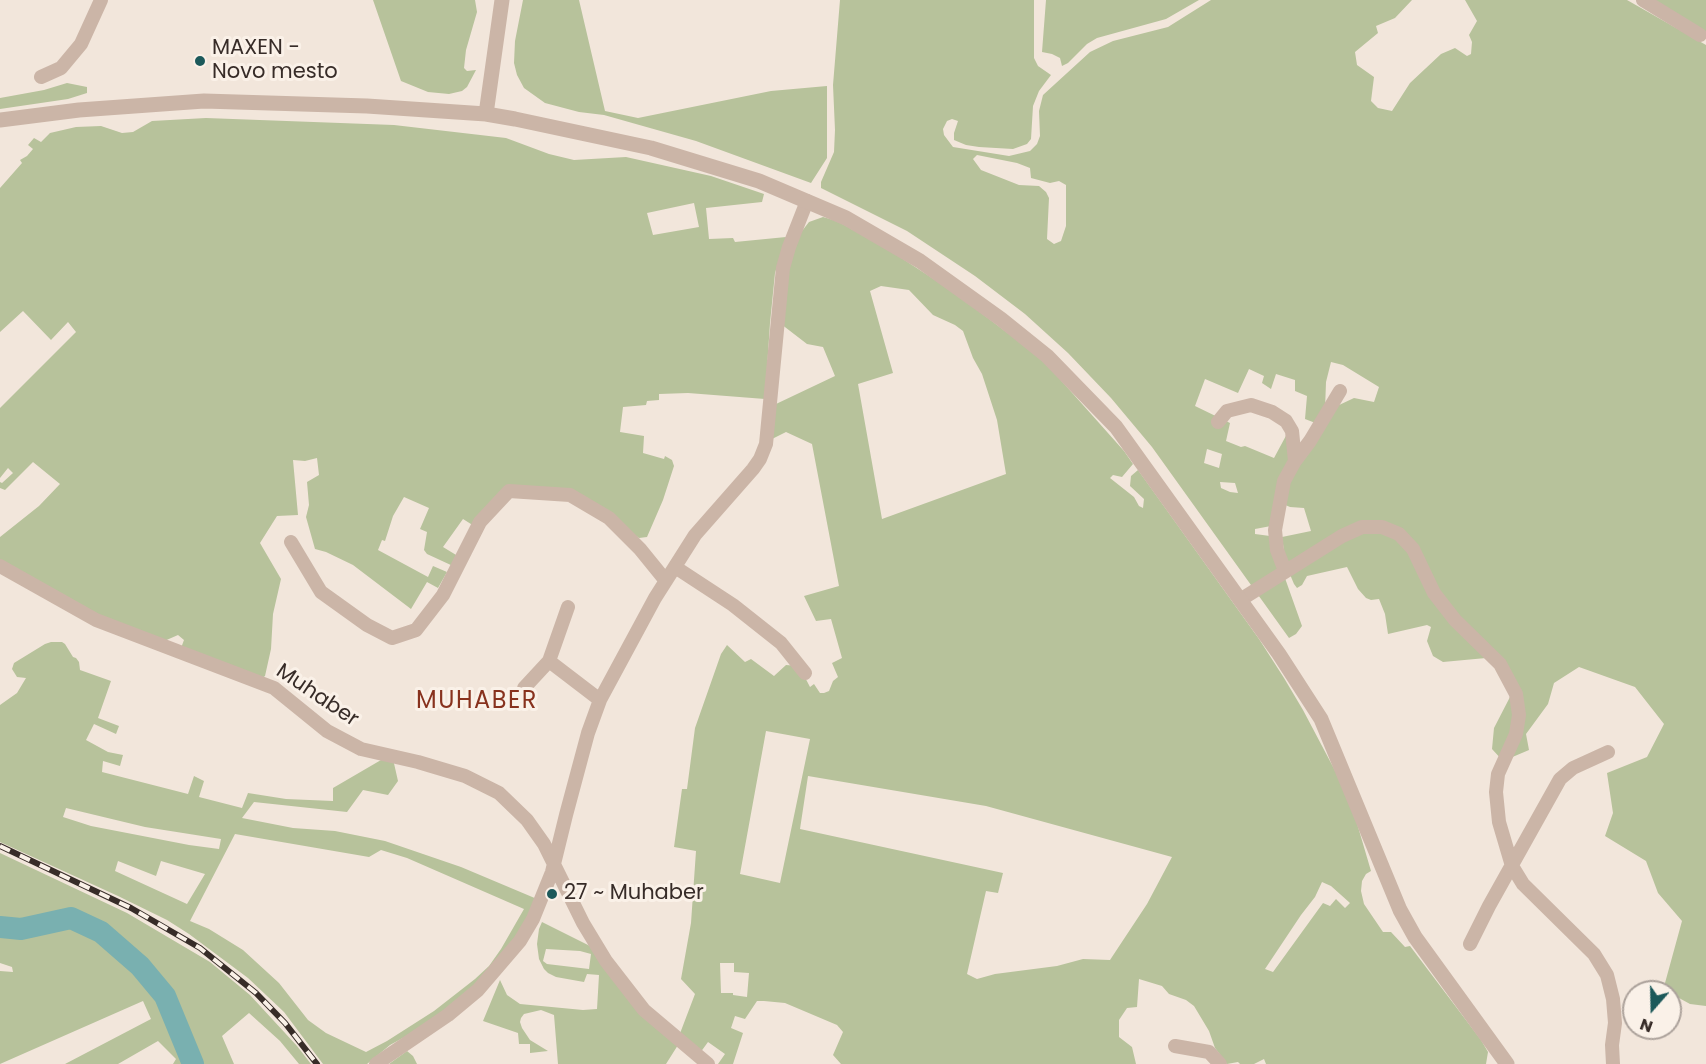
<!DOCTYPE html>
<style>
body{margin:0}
#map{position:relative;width:1706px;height:1064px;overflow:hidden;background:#f2e6db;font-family:Poppins,sans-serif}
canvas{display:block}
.north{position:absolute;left:1622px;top:980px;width:60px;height:60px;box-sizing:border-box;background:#faf1e8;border:2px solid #aca29b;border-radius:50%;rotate:200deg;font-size:16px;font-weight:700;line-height:24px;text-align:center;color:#372c28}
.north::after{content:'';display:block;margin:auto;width:21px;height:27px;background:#1c595a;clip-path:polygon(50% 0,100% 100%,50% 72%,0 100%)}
</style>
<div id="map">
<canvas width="1706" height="1064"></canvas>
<div class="north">N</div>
</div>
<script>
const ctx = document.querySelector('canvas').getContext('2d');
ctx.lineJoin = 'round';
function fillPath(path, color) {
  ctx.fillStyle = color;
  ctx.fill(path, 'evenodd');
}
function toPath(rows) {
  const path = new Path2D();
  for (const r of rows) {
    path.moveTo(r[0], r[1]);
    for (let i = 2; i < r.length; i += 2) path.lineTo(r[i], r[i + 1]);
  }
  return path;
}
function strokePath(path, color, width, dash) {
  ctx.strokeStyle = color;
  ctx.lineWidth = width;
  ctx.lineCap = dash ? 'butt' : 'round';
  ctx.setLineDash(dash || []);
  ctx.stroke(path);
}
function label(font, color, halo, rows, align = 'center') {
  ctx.font = font + ' Poppins,sans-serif';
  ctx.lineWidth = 6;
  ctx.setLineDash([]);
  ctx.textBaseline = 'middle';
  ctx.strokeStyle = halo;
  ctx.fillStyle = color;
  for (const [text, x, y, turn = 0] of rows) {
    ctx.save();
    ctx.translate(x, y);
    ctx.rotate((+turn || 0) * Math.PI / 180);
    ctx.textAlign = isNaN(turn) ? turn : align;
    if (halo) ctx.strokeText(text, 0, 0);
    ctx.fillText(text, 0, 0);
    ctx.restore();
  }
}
fillPath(toPath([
 [373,0,475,0,477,12,466,50,464,68,467,71,476,70,467,87,462,91,449,94,428,92,401,81],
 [523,0,579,0,605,111,638,118,771,91,827,86,827,158,811,183,696,141,604,115,579,112,545,103,524,88,517,75,514,63,515,41],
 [840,0,1034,0,1034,58,1038,66,1051,75,1039,91,1033,106,1031,139,1027,144,1013,149,979,147,966,145,954,140,954,133,958,121,952,119,947,121,943,129,944,135,953,147,1009,156,1030,151,1037,144,1040,136,1039,111,1043,95,1090,52,1113,41,1168,27,1211,0,1412,0,1395,18,1376,26,1378,33,1355,52,1357,65,1374,77,1371,101,1378,108,1392,111,1410,83,1441,54,1455,48,1467,56,1471,54,1472,42,1469,35,1477,21,1465,0,1627,0,1706,45,1706,1006,1690,1004,1668,992,1665,983,1682,921,1658,893,1646,861,1605,836,1613,813,1607,773,1647,757,1664,724,1635,687,1579,667,1554,683,1548,704,1526,734,1529,750,1503,761,1492,749,1494,728,1510,697,1513,678,1486,658,1443,662,1433,656,1427,641,1431,627,1427,625,1388,634,1385,614,1379,599,1371,600,1366,598,1358,589,1347,567,1307,576,1302,585,1297,588,1294,584,1286,565,1282,537,1311,531,1304,508,1290,507,1283,504,1290,478,1337,406,1354,398,1374,402,1379,387,1343,365,1331,362,1326,382,1325,410,1318,424,1305,419,1307,396,1295,391,1295,380,1276,374,1271,389,1262,383,1264,376,1249,369,1238,393,1205,379,1195,406,1230,423,1226,441,1241,447,1245,446,1274,458,1288,432,1289,458,1271,526,1255,529,1255,534,1270,536,1302,626,1296,634,1289,638,1152,447,1111,398,1068,353,1025,314,975,276,907,231,821,188,821,182,834,152,835,130,833,85],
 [977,155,1017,163,1030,168,1031,178,1050,183,1059,181,1066,185,1066,226,1061,241,1054,244,1047,239,1049,198,1046,192,1039,186,1019,185,981,170,973,159],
 [1207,449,1222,454,1219,468,1204,463],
 [1220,482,1235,483,1238,493,1230,492,1221,488],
 [1046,0,1199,0,1166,19,1097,38,1087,44,1068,63,1062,66,1060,58,1052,54,1042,52],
 [1647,0,1706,0,1706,33],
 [67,83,87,87,87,93,68,99,0,109,0,98,44,90],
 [206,118,394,125,506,138,549,154,574,160,626,157,711,176,764,194,762,202,706,208,709,239,733,238,735,242,786,237,775,273,770,323,765,399,688,393,659,394,659,400,647,401,646,405,623,407,620,432,644,436,643,453,664,459,665,456,672,460,674,466,663,500,647,537,639,538,583,500,503,497,482,531,463,519,443,547,466,561,453,566,427,554,424,550,427,532,420,529,429,508,404,497,393,516,385,541,382,540,378,550,428,577,433,566,447,572,438,588,427,582,411,609,353,565,326,552,315,549,306,517,309,505,307,482,319,475,317,458,305,461,293,460,298,515,277,516,260,543,281,579,273,614,271,649,265,676,261,679,181,648,184,640,178,635,162,642,99,618,0,562,0,537,39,506,60,484,33,462,5,490,0,488,0,482,2,483,13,473,8,468,0,478,0,408,76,332,68,322,51,340,23,311,0,332,0,188,22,163,20,160,27,156,33,149,28,145,34,138,41,142,50,133,76,127,101,126,122,133,133,132,152,121],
 [694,203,699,227,653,235,647,213],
 [823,217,837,221,886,248,952,291,1042,359,1124,451,1133,464,1122,477,1113,475,1110,478,1134,497,1139,506,1143,508,1144,499,1130,486,1131,476,1138,470,1259,639,1284,678,1303,710,1340,780,1356,820,1371,871,1366,874,1362,881,1361,891,1364,904,1383,932,1391,932,1405,947,1410,946,1481,1040,1488,1052,1486,1064,1266,1064,1264,1059,1254,1064,1240,1064,1238,1062,1227,1064,1215,1048,1209,1031,1194,1006,1186,1000,1169,994,1162,986,1139,979,1137,1007,1127,1008,1119,1020,1119,1037,1132,1047,1136,1064,841,1064,833,1055,843,1032,837,1025,785,1003,764,1001,757,1001,745,1019,735,1016,731,1028,743,1033,733,1064,718,1064,725,1054,708,1042,700,1053,679,1036,695,994,681,979,691,923,696,851,674,847,682,789,687,789,695,728,721,654,727,645,745,662,751,659,774,676,786,665,799,666,810,687,814,684,820,693,824,693,829,691,833,681,838,677,832,663,842,658,831,619,816,621,804,596,839,586,812,444,786,432,772,439,776,404,835,376,823,347,807,344,781,324,790,257,802,231,809,222],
 [881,286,909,290,933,315,955,325,963,331,973,358,982,374,997,420,1006,474,882,519,858,384,893,373,870,291],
 [766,731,810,739,780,883,740,874],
 [808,776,986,806,1172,857,1147,904,1110,960,1083,959,1057,966,995,974,977,979,967,974,986,891,998,893,1003,873,800,829],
 [1322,882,1331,886,1350,903,1345,908,1336,899,1330,906,1323,903,1273,972,1265,969,1301,915,1315,897],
 [720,963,734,963,734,972,749,973,747,997,733,995,733,993,721,993],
 [51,642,62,642,65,644,73,657,76,658,79,662,80,670,111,681,98,718,119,726,116,734,94,724,86,740,108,752,123,755,120,766,103,761,102,772,188,794,194,776,204,781,199,797,242,808,248,793,286,799,333,801,333,788,381,760,393,759,398,781,388,795,363,790,347,812,254,802,242,818,293,828,335,831,385,841,461,867,537,899,516,940,472,991,410,1034,390,1045,367,1064,323,1064,284,1012,248,978,189,934,167,920,118,896,0,842,0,705,17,693,26,678,17,677,12,669,14,663,45,644],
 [66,808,145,827,221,839,219,849,189,845,91,826,63,817],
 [235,834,369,857,381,850,407,858,524,909,501,949,489,966,475,979,434,1011,387,1041,366,1052,326,1033,308,1020,279,983,243,950,209,929,190,921],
 [118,861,156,876,161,861,205,874,187,904,115,871],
 [0,853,127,913,210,962,250,995,297,1046,311,1064,299,1064,280,1041,249,1013,222,1036,234,1064,173,1064,176,1059,158,1041,118,1064,65,1064,151,1019,143,1001,0,1064,0,971,13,972,12,967,0,963],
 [542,922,596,949,678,1045,666,1064,558,1064,554,1015,541,1010,524,1014,521,1018,520,1022,522,1028,530,1040,548,1051,530,1053,530,1044,519,1044,518,1033,483,1021,500,980,507,995,520,1004,583,1010,597,1009,599,975,587,974,584,982,556,977,548,973,544,969,539,959,537,944,539,929],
 [546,949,580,951,591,954,589,969,547,964,543,961],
 [407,1051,413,1056,417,1064,389,1064]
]), '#b7c29b');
strokePath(toPath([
 [0,927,21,929,71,918,101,932,140,966,165,996,193,1064]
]), '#79b0b0', 22);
strokePath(toPath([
 [1643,0,1700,35],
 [41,77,61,68,81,44,101,0],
 [1218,422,1227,411,1251,405,1272,412,1286,421,1292,431,1295,461,1284,481,1275,530,1277,550,1285,571],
 [1295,461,1310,441,1340,391],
 [291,542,321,592,367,625,392,638,416,630,443,595,480,522,509,491,570,495,609,518,640,549,666,581],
 [0,566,96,620,274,688,327,731,361,749,418,762,465,776,499,793,527,820,544,844,583,923,606,961,644,1010,708,1064],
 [675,567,733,605,781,643,805,673],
 [1240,600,1342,536,1362,527,1382,527,1399,534,1413,549,1434,593,1455,620,1500,664,1516,694,1519,715,1516,734,1498,774,1496,792,1499,822,1512,866,1523,884,1594,954,1607,975,1613,999,1615,1023,1612,1045,1613,1064],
 [568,607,549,661,600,700],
 [524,688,549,661],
 [1470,944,1489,906,1560,779,1573,768,1608,752],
 [1175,1046,1209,1052,1220,1064],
 [376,1064,448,1015,478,990,520,941,533,919,552,872,566,815,588,733,600,700,655,598,695,535,753,469,760,459,766,444,783,268,789,247,807,201]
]), '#cbb5a7', 14);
strokePath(toPath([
 [486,114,502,0],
 [0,120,79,110,204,101,367,106,486,114,515,119,651,148,759,181,846,218,920,261,1001,319,1047,356,1116,427,1279,654,1321,719,1400,910,1415,937,1507,1064]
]), '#cbb5a7', 15);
const rail = toPath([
 [0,846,131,908,200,948,256,993,285,1023,317,1064]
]);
strokePath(rail, '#372c28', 6);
strokePath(rail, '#faf1e8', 4, [11]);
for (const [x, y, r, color] of [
 [200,61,6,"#1c595a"],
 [552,894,6,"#1c595a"]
]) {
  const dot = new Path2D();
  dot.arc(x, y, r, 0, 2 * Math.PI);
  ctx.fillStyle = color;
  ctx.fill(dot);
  strokePath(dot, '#faf1e8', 2);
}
label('21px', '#372c28', '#faf1e8', [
 ["MAXEN -",212,49],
 ["Novo mesto",212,73],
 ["27 ~ Muhaber",564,894]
], 'left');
label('21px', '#372c28', '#faf1e8', [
 ["Muhaber",317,696,34]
]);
ctx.letterSpacing = '1.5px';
label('24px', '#88321e', '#faf1e8', [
 ["MUHABER",477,702]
]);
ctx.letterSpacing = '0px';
</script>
